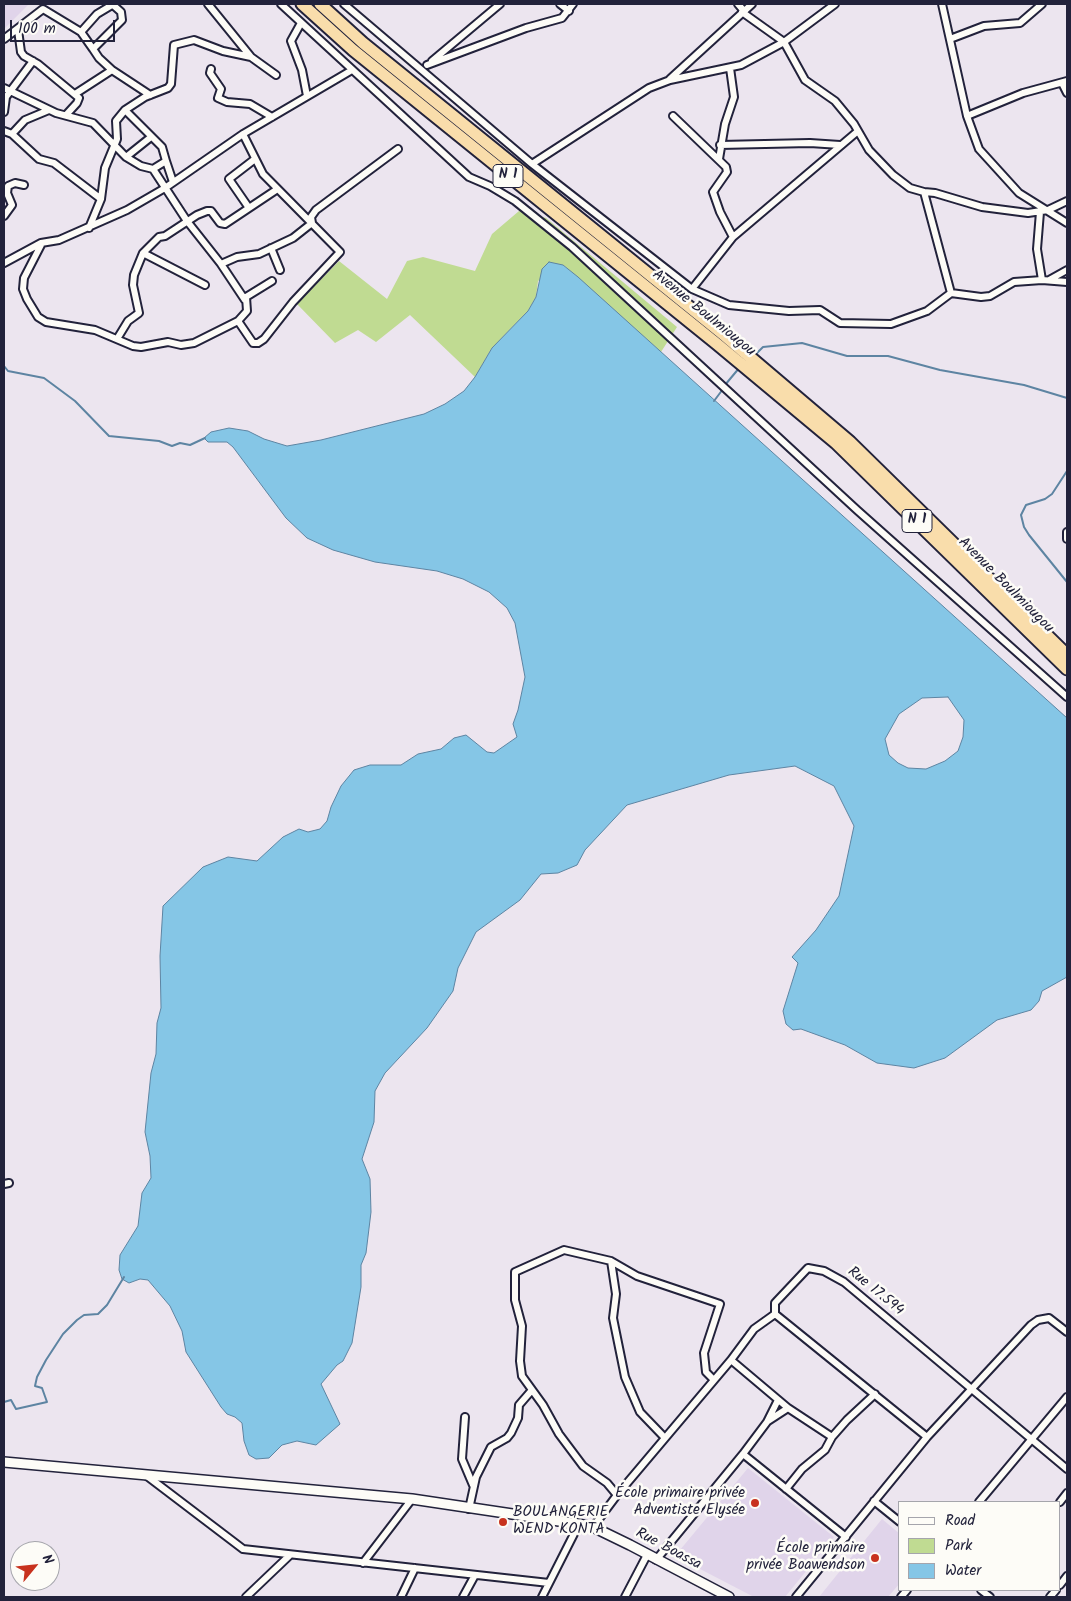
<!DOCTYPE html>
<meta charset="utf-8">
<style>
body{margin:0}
#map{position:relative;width:1071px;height:1601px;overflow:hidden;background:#ece5ef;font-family:Kalam,sans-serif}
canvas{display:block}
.frame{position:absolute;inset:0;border:5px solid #22223b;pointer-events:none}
.legend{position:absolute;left:898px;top:1501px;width:162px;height:90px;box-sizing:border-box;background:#fdfcf7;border:1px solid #a5a5ac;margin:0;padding:6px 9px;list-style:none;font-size:15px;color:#22223b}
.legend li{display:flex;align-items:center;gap:10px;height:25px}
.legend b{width:25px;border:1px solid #a5a5ac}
.north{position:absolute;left:10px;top:1541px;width:50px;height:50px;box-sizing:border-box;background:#fdfcf7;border:1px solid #a5a5ac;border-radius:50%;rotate:62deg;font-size:14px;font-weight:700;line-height:20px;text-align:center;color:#22223b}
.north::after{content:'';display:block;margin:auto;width:18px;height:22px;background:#c8321e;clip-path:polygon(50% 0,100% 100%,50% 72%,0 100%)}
.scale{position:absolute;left:10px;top:20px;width:105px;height:22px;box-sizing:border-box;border:2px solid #22223b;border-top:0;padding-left:6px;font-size:15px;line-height:18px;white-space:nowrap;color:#22223b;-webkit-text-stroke:4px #fdfcf7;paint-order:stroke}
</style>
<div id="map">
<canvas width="1071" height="1601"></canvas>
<div class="frame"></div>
<ul class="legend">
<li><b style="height:6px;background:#fdfcf7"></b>Road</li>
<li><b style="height:14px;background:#c0db92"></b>Park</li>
<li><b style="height:14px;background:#85c6e6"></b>Water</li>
</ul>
<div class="north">N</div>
<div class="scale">100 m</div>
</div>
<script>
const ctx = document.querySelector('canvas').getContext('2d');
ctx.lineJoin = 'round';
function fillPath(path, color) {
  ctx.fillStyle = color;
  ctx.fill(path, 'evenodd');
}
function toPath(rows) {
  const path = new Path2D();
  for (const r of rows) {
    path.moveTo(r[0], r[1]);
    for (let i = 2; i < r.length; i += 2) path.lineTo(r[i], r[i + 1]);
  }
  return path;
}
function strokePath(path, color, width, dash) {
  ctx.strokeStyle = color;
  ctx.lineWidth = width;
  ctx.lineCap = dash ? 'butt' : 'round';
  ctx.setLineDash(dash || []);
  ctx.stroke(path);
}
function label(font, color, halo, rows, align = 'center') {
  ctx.font = font + ' Kalam,sans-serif';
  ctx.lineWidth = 5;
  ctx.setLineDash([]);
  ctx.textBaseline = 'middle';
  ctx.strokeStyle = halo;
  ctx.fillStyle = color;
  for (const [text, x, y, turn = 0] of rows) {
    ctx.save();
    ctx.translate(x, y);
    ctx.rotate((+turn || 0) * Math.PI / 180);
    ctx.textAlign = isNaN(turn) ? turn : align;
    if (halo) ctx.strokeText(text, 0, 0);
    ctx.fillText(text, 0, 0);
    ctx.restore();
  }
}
fillPath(toPath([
 [4,4,29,4,4,29],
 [748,1468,834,1537,785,1597,754,1597,675,1556],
 [882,1519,900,1534,900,1583,888,1597,819,1597]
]), '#e0d4ea');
fillPath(toPath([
 [519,211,546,218,677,327,661,352,563,265,538,281,536,297,528,311,492,348,475,377,410,315,376,342,358,330,335,343,297,304,339,261,387,299,407,261,423,257,475,271,492,234]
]), '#c0db92');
const water = toPath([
 [549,262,563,265,578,277,1067,718,1067,977,1042,991,1039,1001,1031,1010,997,1020,945,1058,914,1068,877,1063,845,1045,801,1029,793,1030,786,1024,783,1011,798,963,792,957,816,930,839,896,854,826,834,786,795,766,729,775,627,805,585,850,577,865,558,873,541,874,520,900,476,932,458,968,453,991,427,1028,385,1073,375,1091,374,1122,362,1159,370,1179,371,1212,366,1253,361,1265,361,1287,352,1343,343,1361,337,1365,321,1384,340,1424,316,1445,297,1441,282,1445,269,1458,256,1459,249,1455,244,1441,242,1423,235,1417,227,1414,221,1407,186,1352,182,1331,170,1306,148,1280,140,1279,129,1283,122,1279,119,1270,120,1255,138,1226,142,1193,151,1178,150,1156,145,1132,151,1073,156,1054,157,1023,161,1008,160,956,163,906,203,867,228,857,257,861,283,837,299,829,308,832,320,829,327,821,331,807,341,786,354,770,370,765,401,765,418,754,441,749,454,738,466,735,487,752,494,753,517,737,513,724,518,710,525,677,515,623,507,608,489,592,463,579,437,571,375,562,333,550,307,538,286,518,233,447,227,442,208,442,204,438,211,432,229,428,248,431,264,439,287,446,321,440,424,414,445,404,464,391,475,377,492,348,528,311,536,297,542,269,549,262],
 [948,697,964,720,963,737,958,751,945,761,926,769,908,768,898,763,889,755,885,739,899,714,922,698,948,697]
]);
fillPath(water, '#85c6e6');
strokePath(water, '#5d84a2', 1);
strokePath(toPath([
 [755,355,763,347,802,343,847,356,888,356,940,370,1024,385,1067,398],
 [4,366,8,371,44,378,75,401,109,436,159,441,172,446,180,443,190,445,205,438],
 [725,385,740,367],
 [714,401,723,389],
 [1067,471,1052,494,1045,499,1026,505,1021,515,1024,527,1029,535,1067,582],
 [4,1402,11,1400,16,1409,47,1402,42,1388,35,1386,37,1377,46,1360,63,1334,77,1320,84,1315,98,1314,107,1305,124,1277]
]), '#5d84a2', 2);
const street = toPath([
 [112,4,121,12,122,20,93,49,99,58,112,70,150,95],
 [208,4,251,57],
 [281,4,469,177,490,186,515,201,572,247,857,510,1067,697],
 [344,4,532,164,649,88,670,80,741,65,784,42,835,4],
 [560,4,569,11],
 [738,4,744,11],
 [942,4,967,116,979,149,1019,193,1067,223],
 [742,12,784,42,805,80,835,101,854,124,869,150,893,175,910,188,924,192,951,293],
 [301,23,291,41,302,70,307,96],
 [18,30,21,52,24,56,38,64,79,98,77,103,66,115],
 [81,32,97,14,112,5],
 [4,39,43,9,81,32,93,49],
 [950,39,984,26,1020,23,1042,4],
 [432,61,500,4],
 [427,65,526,28,562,18,573,4],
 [211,69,210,73,221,89,218,98,227,102,250,104,272,117],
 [670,79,752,4],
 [1062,83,1067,93],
 [4,88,56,113,93,123,126,157,141,166,153,169,166,161,173,182],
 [75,94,112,70],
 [125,110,162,147,166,161],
 [4,112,6,97,33,61],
 [673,116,726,167,727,172,713,192,720,212,733,237],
 [967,116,1023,93,1067,81],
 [4,131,12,134,25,120,49,110],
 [12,134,39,159,54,163,101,199],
 [720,145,810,143,840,145],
 [126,157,151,137],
 [719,159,725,124,734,97,730,68],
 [532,164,692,289,729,305,789,311,820,310,840,323,891,324,927,311,951,293,981,297,990,296,1014,282,1042,280,1067,282],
 [153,169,187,221,221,264,237,257,259,254,293,238,312,223,311,217,316,210,398,149],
 [924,192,935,193,982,207,1028,213,1048,210,1067,201],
 [249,208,229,179,255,159],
 [1040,212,1037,249,1042,280],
 [4,216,12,205,7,193,8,186,15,183,24,185],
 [89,228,101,199,105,168,117,139,116,121,125,110,145,97,168,88,171,84,174,45,194,40,223,51,251,57,276,75],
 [41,245,24,278,23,289,27,299,38,317,46,322,95,330,133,346,141,347,168,342,181,345,194,343,238,321,247,311,246,297,272,281],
 [271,248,280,270],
 [143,253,159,237,165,236,197,215,207,211,211,211,220,223,225,224,276,190],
 [4,263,41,243,59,240,127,210,165,188,243,134,352,70],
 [221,264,245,300],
 [1049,280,1067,270],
 [692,289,733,237,858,131],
 [238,321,253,343,258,343,264,339,293,302,340,252,263,174,243,134],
 [117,339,128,321,139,313,133,285,134,275,143,253,205,285],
 [1067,532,1067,539],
 [4,1184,9,1183],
 [611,1261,616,1294,613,1318,625,1377,640,1412,665,1438],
 [775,1314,927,1437],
 [731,1360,788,1408,832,1437],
 [465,1417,462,1459,473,1485],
 [768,1421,788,1408],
 [743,1454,846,1537],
 [147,1476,243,1549,549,1583],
 [786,1489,802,1469,825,1450,832,1437,847,1420,875,1394],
 [617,1495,607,1483,583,1466,559,1434,543,1405,522,1376,520,1361,522,1326,515,1300,515,1272,564,1250,611,1261,637,1276,720,1304,704,1353,706,1372,714,1380],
 [874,1501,900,1522],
 [979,1502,1067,1397],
 [1060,1502,1067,1493],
 [469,1509,476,1477,491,1447,507,1438,511,1433,518,1418,519,1405,532,1390],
 [593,1527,617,1495,731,1360,754,1329,775,1314,775,1303,808,1268,824,1271,844,1282,1067,1469],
 [656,1560,743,1454,767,1422,778,1400],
 [363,1563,412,1499],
 [1060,1585,1067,1576],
 [981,1590,990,1597],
 [246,1597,290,1555],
 [401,1597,415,1568],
 [463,1597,475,1575],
 [542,1597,579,1524],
 [625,1597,647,1555],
 [796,1597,927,1437,1031,1325,1038,1320,1049,1318,1067,1332],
 [901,1597,907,1590],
 [1050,1597,1056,1590]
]);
const secondary = toPath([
 [4,1462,412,1499,579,1524,593,1527,630,1545,729,1597]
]);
const highway = toPath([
 [302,4,353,50,717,344,836,443,1067,669],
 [320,4,363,43,724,335,850,442,1067,655]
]);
strokePath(street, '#22223b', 10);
strokePath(secondary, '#22223b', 12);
strokePath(highway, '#22223b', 15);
strokePath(street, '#fdfcf7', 6);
strokePath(secondary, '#fdfcf7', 9);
strokePath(highway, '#f9ddab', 11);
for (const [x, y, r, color] of [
 [755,1503,5,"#c8321e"],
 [503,1522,5,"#c8321e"],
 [875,1558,5,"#c8321e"]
]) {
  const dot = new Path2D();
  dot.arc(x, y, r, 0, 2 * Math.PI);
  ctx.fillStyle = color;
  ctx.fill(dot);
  strokePath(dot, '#fdfcf7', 2);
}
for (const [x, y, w] of [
 [508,176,30],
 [917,521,30]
]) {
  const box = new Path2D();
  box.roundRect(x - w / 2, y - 11.5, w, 23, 4);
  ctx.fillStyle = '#fdfcf7';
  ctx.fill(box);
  strokePath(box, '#22223b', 1);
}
label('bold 14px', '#22223b', null, [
 ["N 1",508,176],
 ["N 1",917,521]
]);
label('15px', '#22223b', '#fdfcf7', [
 ["Avenue Boulmiougou",703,314,39],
 ["Avenue Boulmiougou",1005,586,45],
 ["Rue 17.594",875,1292,39],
 ["Rue Boassa",668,1550,28]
]);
label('15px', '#22223b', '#fdfcf7', [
 ["École primaire privée",745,1494],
 ["Adventiste Elysée",745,1511],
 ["BOULANGERIE",513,1513,"left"],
 ["WEND KONTA",513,1530,"left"],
 ["École primaire",865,1549],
 ["privée Boawendson",865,1566]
], 'right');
</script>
